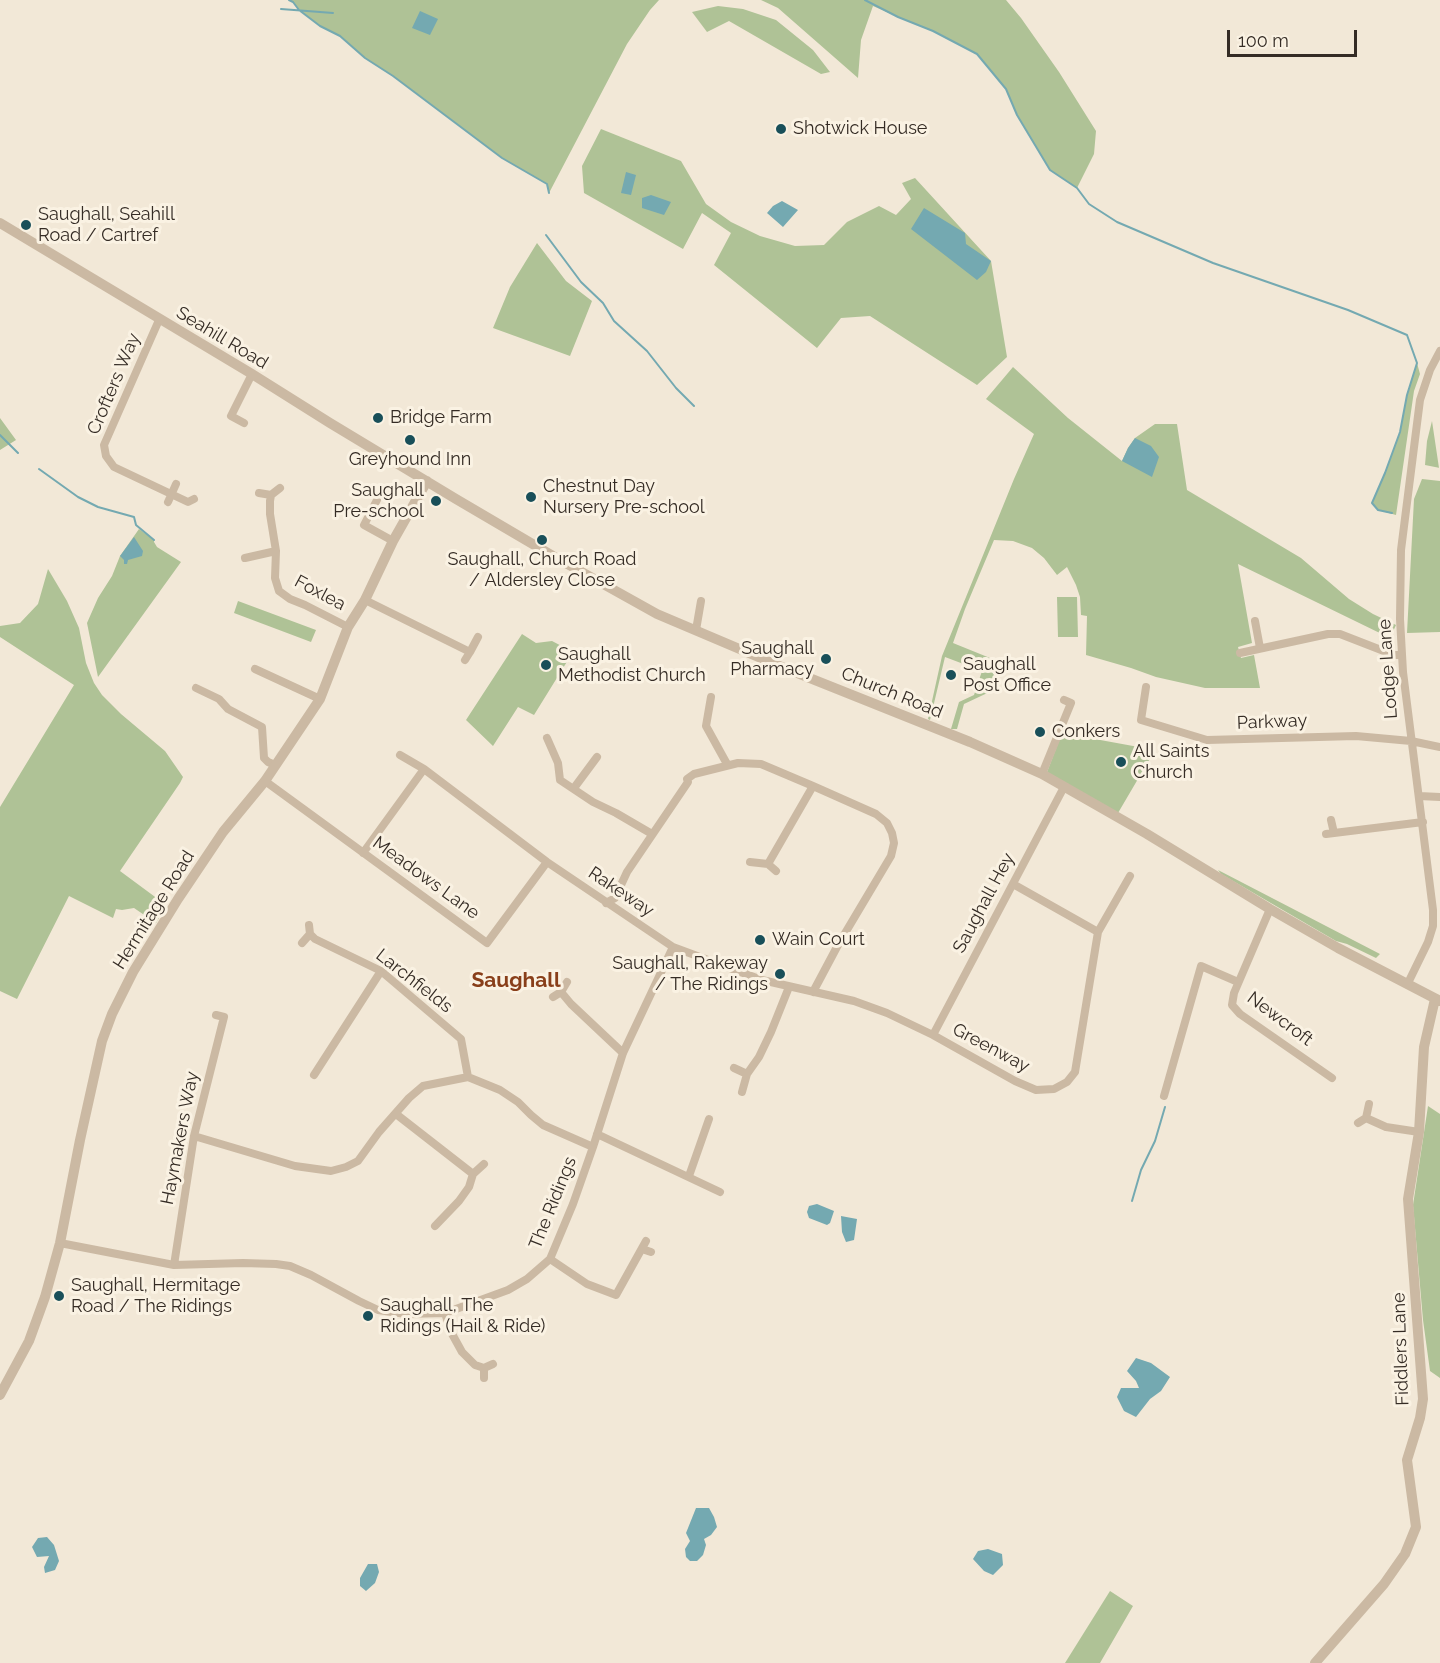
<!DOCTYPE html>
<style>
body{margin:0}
#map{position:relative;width:1440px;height:1663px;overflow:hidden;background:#f2e8d7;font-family:Raleway,sans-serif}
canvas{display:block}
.scale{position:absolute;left:1227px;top:30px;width:130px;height:27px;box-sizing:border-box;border:3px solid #352c25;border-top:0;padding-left:8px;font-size:18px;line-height:21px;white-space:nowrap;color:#352c25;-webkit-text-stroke:4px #faf2e3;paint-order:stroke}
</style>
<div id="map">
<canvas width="1440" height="1663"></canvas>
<div class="scale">100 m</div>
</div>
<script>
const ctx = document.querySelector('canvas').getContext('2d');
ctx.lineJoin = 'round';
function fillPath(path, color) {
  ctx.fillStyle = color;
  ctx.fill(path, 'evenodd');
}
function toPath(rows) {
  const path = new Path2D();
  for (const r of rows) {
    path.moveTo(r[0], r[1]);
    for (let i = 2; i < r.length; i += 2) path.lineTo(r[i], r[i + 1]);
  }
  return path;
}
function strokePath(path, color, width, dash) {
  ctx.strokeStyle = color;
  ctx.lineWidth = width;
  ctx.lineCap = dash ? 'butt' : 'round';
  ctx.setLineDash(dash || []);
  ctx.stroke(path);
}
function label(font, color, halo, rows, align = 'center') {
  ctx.font = font + ' Raleway,sans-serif';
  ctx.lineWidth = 6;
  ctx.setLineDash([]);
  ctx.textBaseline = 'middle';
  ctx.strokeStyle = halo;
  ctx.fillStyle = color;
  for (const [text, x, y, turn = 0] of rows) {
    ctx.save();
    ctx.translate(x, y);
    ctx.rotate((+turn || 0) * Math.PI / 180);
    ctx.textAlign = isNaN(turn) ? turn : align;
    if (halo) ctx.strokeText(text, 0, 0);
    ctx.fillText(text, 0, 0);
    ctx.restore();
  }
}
fillPath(toPath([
 [289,0,659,0,650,10,627,44,549,193,547,184,502,158,393,76,365,58,340,36,320,26,299,10,293,2],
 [761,0,1006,0,1021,18,1059,72,1096,131,1094,154,1077,188,1050,170,1017,115,1006,89,977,54,933,31,898,17,873,6,861,40,858,78,778,8],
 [718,6,743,9,776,20,813,50,830,72,821,74,729,21,707,32,692,12],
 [601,129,681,161,706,204,731,222,760,236,795,246,824,245,847,222,879,206,896,215,911,199,902,183,915,178,991,261,1007,357,977,385,870,316,841,318,817,348,714,265,731,233,702,213,683,249,584,193,582,166],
 [537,243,566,281,592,301,570,356,493,328,510,287],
 [1417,363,1420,374,1414,391,1396,515,1378,510,1372,503,1385,473,1400,432,1407,395],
 [1013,367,1068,418,1122,461,1128,448,1135,438,1155,424,1177,424,1187,490,1301,558,1349,599,1373,614,1396,625,1390,638,1238,564,1252,643,1238,647,1241,658,1254,655,1260,688,1205,688,1156,677,1131,668,1086,655,1087,616,1081,615,1080,597,1076,585,1067,567,1057,575,1044,558,1032,548,1013,541,994,540,965,609,953,643,990,658,996,666,998,672,998,688,964,704,957,729,951,729,959,702,974,695,982,671,945,657,930,720,928,719,942,656,1014,479,1034,434,986,399],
 [0,418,16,440,0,450],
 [1432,421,1439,468,1440,468,1425,465,1427,441],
 [1422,479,1440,481,1440,632,1407,633,1414,499],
 [139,529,154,540,154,542,157,547,181,562,98,677,87,623,98,598,112,576,120,556],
 [48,569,67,601,79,628,86,663,94,683,102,695,121,714,165,751,183,777,180,783,120,871,166,905,156,923,134,908,122,910,116,909,113,918,69,896,17,999,0,991,0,807,74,685,0,637,0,626,20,623,38,604],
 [1057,597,1077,597,1078,637,1058,637],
 [238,601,316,630,311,642,234,613],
 [522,634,536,643,552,641,573,652,534,715,518,707,493,746,466,720],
 [1062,733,1155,750,1118,813,1047,772],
 [1218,870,1380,954,1376,958,1347,944,1336,941,1221,874],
 [1428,1106,1440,1114,1440,1378,1430,1371,1423,1320,1413,1205],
 [1110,1591,1133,1606,1100,1663,1065,1663]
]), '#afc296');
fillPath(toPath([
 [420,11,438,19,430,35,412,28],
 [626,172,636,175,631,195,621,193],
 [651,195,671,202,664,215,642,208,642,198],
 [782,201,798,210,783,227,767,213,773,206],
 [924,208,965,233,966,244,991,261,986,272,977,280,911,229],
 [1135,438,1151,446,1159,457,1152,477,1122,461,1128,448],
 [134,537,143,551,142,556,128,560,127,564,124,564,124,560,120,556],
 [817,1204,834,1211,830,1223,827,1225,809,1218,807,1212,809,1206],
 [841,1216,857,1219,854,1240,846,1242,842,1232],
 [1136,1358,1151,1363,1170,1377,1161,1391,1150,1399,1136,1417,1124,1411,1117,1397,1121,1388,1139,1388,1136,1381,1127,1371],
 [696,1508,709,1508,714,1517,717,1527,711,1535,704,1539,706,1545,703,1555,697,1561,690,1561,686,1557,685,1549,690,1541,686,1533],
 [47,1537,54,1545,59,1561,55,1570,45,1573,44,1567,49,1556,37,1557,32,1547,38,1538],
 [988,1549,1002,1554,1003,1565,993,1575,984,1571,973,1559,978,1551],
 [368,1564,377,1564,379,1572,375,1583,366,1591,360,1586,360,1578]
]), '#74a9b1');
strokePath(toPath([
 [289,0,293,2,299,10,320,26,340,36,365,58,393,76,502,158,547,184,549,193],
 [865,0,898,17,933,31,977,54,1006,89,1017,115,1050,170,1077,188,1089,204,1117,222,1213,263,1348,310,1407,335,1417,363,1407,395,1400,432,1385,473,1372,503,1378,510,1392,513],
 [281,9,333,13],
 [546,235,581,282,603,303,614,321,647,351,676,388,694,406],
 [0,435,18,453],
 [39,469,78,497,98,507,134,517,136,525,154,540],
 [1132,1201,1141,1170,1155,1141,1165,1107]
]), '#74a9b1', 2);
strokePath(toPath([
 [159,320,104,445,106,456,114,467,188,502,194,499],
 [244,423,231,416,252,374],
 [259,493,271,495],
 [377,500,364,525,393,541],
 [168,502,176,484],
 [276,551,270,514,270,501,271,495,280,488],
 [245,558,276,551,275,578,279,591,290,599,305,605,348,627],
 [365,600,470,652,478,637],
 [1255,621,1260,648],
 [696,630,701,601],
 [1240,653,1328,634,1340,634,1394,655,1402,655],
 [465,660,470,652],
 [255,669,320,699],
 [1146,687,1141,720,1207,740,1356,736,1411,741,1440,747],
 [196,688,219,699,228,709,262,727,264,758,268,762,275,765],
 [711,697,706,726,727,764],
 [547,738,558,763,560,780,593,802,616,813,652,834],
 [400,755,424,769,547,862,673,947,762,980,854,1001,887,1013,933,1035,1015,1081,1036,1090,1054,1089,1067,1082,1075,1072,1098,932,1130,876],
 [1042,774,1071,703,1064,700],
 [265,781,487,943,547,862],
 [574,788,597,757],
 [1419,796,1440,797],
 [1331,820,1334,833],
 [1326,834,1423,822],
 [363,853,424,769],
 [750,862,768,864,813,786],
 [768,864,776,871],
 [1013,884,1098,932],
 [606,903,615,898,627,872,688,782,687,779,694,774,738,763,761,764,813,786,876,814,887,823,892,833,894,843,891,856,838,945,813,992],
 [1270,909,1234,993,1232,1005,1240,1014,1332,1078],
 [309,925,310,934,315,939,381,971,461,1039,468,1077],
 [302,943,310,934],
 [1408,983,1428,942,1433,926,1433,910,1403,672,1400,619,1401,550,1420,400,1430,370,1440,351],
 [561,992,567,982],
 [553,997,561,992,571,1004,623,1053],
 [933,1035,1064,787],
 [734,1068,747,1074],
 [314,1075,381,971],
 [742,1092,747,1074,759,1057,771,1032,789,987],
 [1164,1096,1201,966,1238,982],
 [396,1114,473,1174,469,1187,459,1201,435,1226],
 [1366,1118,1369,1104],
 [1358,1123,1366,1118,1386,1127,1419,1132],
 [597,1134,720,1192],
 [194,1136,295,1166,331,1171,346,1167,358,1161,379,1132,409,1098,423,1086,468,1077,500,1090,518,1102,531,1115,543,1125,593,1147],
 [473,1174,484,1164],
 [689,1176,709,1119],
 [60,1243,174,1265,243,1263,276,1264,290,1266,311,1275,359,1301,378,1310,406,1314,445,1313,508,1290,527,1279,550,1259,573,1204,593,1147,623,1053,673,947],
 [642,1249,651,1252],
 [550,1259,587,1284,616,1295,646,1241],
 [174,1265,194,1136,224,1017,216,1015],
 [445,1313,451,1332,462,1352,475,1365,484,1368,493,1364],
 [484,1368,484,1378]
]), '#cbb9a3', 8);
strokePath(toPath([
 [0,223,252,374,330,423,456,499,553,556,657,614,782,667,970,742,1042,774,1147,834,1270,909,1338,948,1440,1001],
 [0,1395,29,1341,45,1297,60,1243,80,1140,102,1041,112,1014,133,972,178,899,223,832,265,781,320,699,348,627,365,600,393,541,427,481],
 [1315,1663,1384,1584,1405,1554,1416,1527,1407,1460,1420,1418,1423,1399,1408,1199,1419,1132,1424,1047,1435,999]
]), '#cbb9a3', 10);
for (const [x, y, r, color] of [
 [781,129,6,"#194f59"],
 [26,225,6,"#194f59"],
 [378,418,6,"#194f59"],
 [410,440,6,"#194f59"],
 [531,497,6,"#194f59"],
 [436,501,6,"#194f59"],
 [542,540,6,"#194f59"],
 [826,659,6,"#194f59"],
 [546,665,6,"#194f59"],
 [951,675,6,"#194f59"],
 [1040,732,6,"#194f59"],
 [1121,762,6,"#194f59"],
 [760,940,6,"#194f59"],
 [780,974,6,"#194f59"],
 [59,1296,6,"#194f59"],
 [368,1316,6,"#194f59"]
]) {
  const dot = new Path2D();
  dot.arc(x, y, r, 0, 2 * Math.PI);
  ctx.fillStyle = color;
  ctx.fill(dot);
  strokePath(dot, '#faf2e3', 2);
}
label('18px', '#352c25', '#faf2e3', [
 ["Shotwick House",793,129],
 ["Saughall, Seahill",38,215],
 ["Road / Cartref",38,236],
 ["Bridge Farm",390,418],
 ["Greyhound Inn",410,460,"center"],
 ["Chestnut Day",543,487],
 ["Nursery Pre-school",543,508],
 ["Saughall",424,491,"right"],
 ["Pre-school",424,512,"right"],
 ["Saughall, Church Road",542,560,"center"],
 ["/ Aldersley Close",542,581,"center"],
 ["Saughall",814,649,"right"],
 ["Pharmacy",814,670,"right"],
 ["Saughall",558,655],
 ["Methodist Church",558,676],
 ["Saughall",963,665],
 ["Post Office",963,686],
 ["Conkers",1052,732],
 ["All Saints",1133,752],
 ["Church",1133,773],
 ["Wain Court",772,940],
 ["Saughall, Rakeway",768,964,"right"],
 ["/ The Ridings",768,985,"right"],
 ["Saughall, Hermitage",71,1286],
 ["Road / The Ridings",71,1307],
 ["Saughall, The",380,1306],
 ["Ridings (Hail & Ride)",380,1327]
], 'left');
label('18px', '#352c25', '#faf2e3', [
 ["Seahill Road",222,338,31],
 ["Crofters Way",114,384,-67],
 ["Foxlea",320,593,28],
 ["Lodge Lane",1388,669,-94],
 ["Church Road",892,693,22],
 ["Parkway",1272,722,-2],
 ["Meadows Lane",426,878,36],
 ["Rakeway",621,892,34],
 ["Saughall Hey",984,903,-62],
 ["Hermitage Road",154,910,-58],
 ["Larchfields",414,981,38],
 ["Newcroft",1280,1019,37],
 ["Greenway",991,1048,28],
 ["Haymakers Way",180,1138,-79],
 ["The Ridings",553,1203,-68],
 ["Fiddlers Lane",1401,1349,-92]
]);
label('bold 21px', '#893f1a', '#faf2e3', [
 ["Saughall",516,981]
]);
</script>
